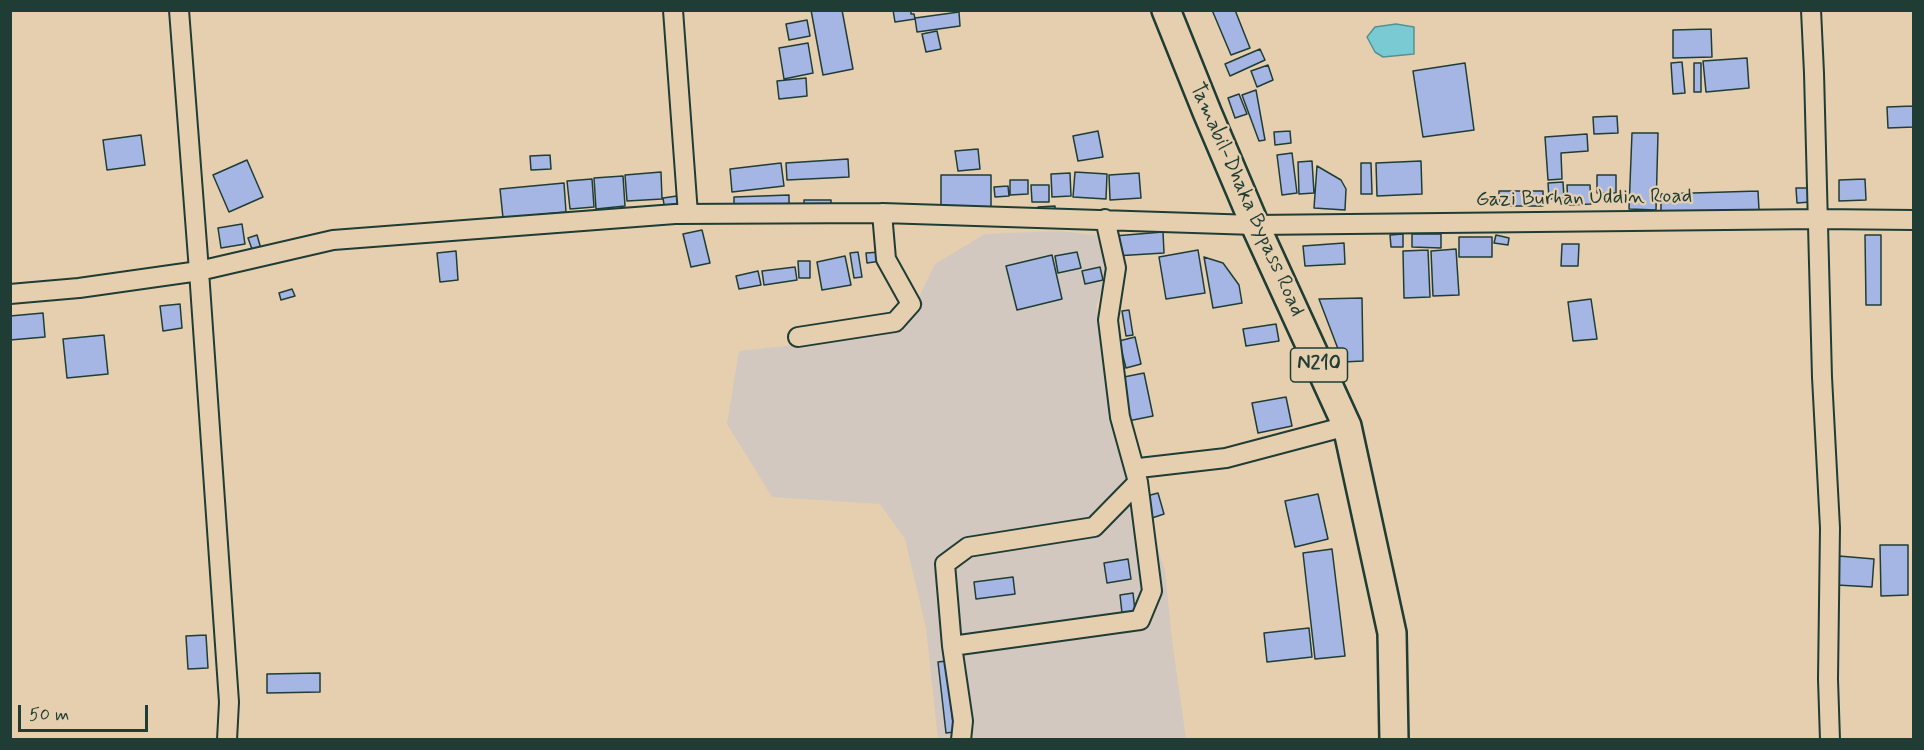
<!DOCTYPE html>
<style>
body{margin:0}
#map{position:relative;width:1924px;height:750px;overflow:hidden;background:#e5cfaf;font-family:Mynerve,sans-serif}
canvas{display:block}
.frame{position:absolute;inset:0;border:12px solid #1f3d34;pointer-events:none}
.scale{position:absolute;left:18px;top:705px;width:130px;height:27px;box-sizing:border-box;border:3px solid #1f3d34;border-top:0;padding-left:8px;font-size:18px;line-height:21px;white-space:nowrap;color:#1f3d34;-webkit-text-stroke:4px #e5cfaf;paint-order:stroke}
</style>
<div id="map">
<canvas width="1924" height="750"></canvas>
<div class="frame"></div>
<div class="scale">50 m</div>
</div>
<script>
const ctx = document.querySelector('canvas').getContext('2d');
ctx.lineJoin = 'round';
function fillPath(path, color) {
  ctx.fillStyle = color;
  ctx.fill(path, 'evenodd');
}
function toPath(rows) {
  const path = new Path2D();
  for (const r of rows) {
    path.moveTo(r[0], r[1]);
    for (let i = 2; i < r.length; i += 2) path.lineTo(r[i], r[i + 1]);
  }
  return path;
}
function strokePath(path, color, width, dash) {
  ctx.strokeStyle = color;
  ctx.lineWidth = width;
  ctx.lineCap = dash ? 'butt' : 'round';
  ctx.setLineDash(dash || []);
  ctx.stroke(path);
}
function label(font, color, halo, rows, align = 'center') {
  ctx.font = font + ' Mynerve,sans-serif';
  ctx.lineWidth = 4.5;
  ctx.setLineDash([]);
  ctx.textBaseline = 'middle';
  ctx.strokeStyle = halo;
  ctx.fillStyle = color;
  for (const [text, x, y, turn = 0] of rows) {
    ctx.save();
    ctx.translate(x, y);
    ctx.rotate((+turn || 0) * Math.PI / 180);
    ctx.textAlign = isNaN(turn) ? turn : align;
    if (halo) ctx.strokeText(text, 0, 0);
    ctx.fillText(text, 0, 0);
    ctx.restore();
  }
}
fillPath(toPath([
 [1060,231,1102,236,1108,249,1107,283,1096,305,1128,483,1153,536,1165,570,1172,640,1186,739,938,739,926,628,905,539,880,504,772,497,727,424,739,351,832,341,907,322,935,264,985,234]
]), '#d2c8bf');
const water = toPath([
 [1396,24,1414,27,1414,54,1383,57,1375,52,1367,37,1375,27,1396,24]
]);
fillPath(water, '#79cad2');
strokePath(water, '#559293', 1.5);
const building = toPath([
 [811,10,842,10,853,69,823,75,811,10],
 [893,10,911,10,911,14,914,14,915,19,895,22,893,10],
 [1212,10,1235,10,1250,48,1231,55,1212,10],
 [959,12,960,26,917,32,915,18,959,12],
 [807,20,810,36,789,40,786,24,807,20],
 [1711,29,1712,57,1673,58,1673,30,1711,29],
 [937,31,941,49,926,52,922,34,937,31],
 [808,43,813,73,784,79,779,48,808,43],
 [1260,49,1265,60,1230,76,1225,64,1260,49],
 [1747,58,1749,88,1706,92,1703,61,1747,58],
 [1682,62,1685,93,1673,94,1671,63,1682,62],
 [1465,63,1474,130,1423,137,1413,71,1465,63],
 [1694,63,1701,63,1701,92,1694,92,1694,63],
 [1268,65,1273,80,1257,87,1251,71,1268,65],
 [806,78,807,96,779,99,777,81,806,78],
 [1256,90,1265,140,1259,141,1242,95,1256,90],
 [1239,94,1247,114,1235,118,1228,98,1239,94],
 [1913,106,1914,127,1888,128,1887,107,1913,106],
 [1617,116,1618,133,1594,134,1593,117,1617,116],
 [1098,131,1103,157,1078,161,1073,136,1098,131],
 [1290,131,1291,143,1275,145,1274,132,1290,131],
 [1632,133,1658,133,1656,210,1629,209,1632,133],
 [1587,134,1588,151,1561,153,1562,179,1548,180,1545,137,1587,134],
 [141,135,145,165,107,170,103,140,141,135],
 [978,149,980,169,958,171,955,151,978,149],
 [1292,153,1297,193,1282,195,1277,155,1292,153],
 [550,155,551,169,531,170,530,156,550,155],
 [848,159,849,177,787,180,786,163,848,159],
 [247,160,263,197,229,212,213,175,247,160],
 [1312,161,1314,193,1299,194,1298,162,1312,161],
 [1421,161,1422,194,1377,196,1376,163,1421,161],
 [781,163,784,186,732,192,730,169,781,163],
 [1361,163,1371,163,1372,194,1361,194,1361,163],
 [1317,166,1341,180,1346,189,1345,210,1314,208,1317,166],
 [661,172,662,199,627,201,625,175,661,172],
 [1075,172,1107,174,1106,199,1073,197,1075,172],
 [1070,173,1071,196,1052,197,1051,174,1070,173],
 [1139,173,1141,198,1110,200,1109,175,1139,173],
 [941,175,991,175,991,210,941,210,941,175],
 [1597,175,1616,175,1616,193,1597,193,1597,175],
 [623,176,625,206,596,209,594,178,623,176],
 [592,179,594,207,570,209,567,181,592,179],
 [1865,179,1866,200,1839,201,1839,180,1865,179],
 [1010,180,1028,180,1028,194,1010,195,1010,180],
 [1563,182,1564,198,1549,199,1548,183,1563,182],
 [564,183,566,212,503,218,500,189,564,183],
 [1031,185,1049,185,1049,202,1032,202,1031,185],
 [1567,185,1590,185,1591,204,1568,205,1567,185],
 [1008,186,1009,196,995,197,994,187,1008,186],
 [1796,188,1810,188,1810,202,1797,203,1796,188],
 [1499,191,1543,191,1543,206,1499,206,1499,191],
 [1758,191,1759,210,1661,213,1661,194,1758,191],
 [789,195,789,210,734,212,734,197,789,195],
 [677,196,678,210,665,211,663,198,677,196],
 [804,200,831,200,831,211,804,211,804,200],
 [1055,206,1055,215,1038,215,1038,207,1055,206],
 [242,224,245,244,221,248,218,228,242,224],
 [702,230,710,263,691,267,683,234,702,230],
 [1163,232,1164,253,1115,256,1114,236,1163,232],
 [1403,234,1403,247,1391,247,1390,235,1403,234],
 [1412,234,1441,234,1441,248,1412,247,1412,234],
 [257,235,261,249,253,252,248,238,257,235],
 [1496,235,1509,238,1508,245,1494,243,1496,235],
 [1865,235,1881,235,1881,305,1866,305,1865,235],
 [1459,237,1492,237,1492,257,1459,257,1459,237],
 [1344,243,1345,264,1305,266,1303,246,1344,243],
 [1562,244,1579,244,1578,266,1561,266,1562,244],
 [1456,249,1459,295,1433,296,1431,251,1456,249],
 [1198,250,1205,293,1166,299,1159,257,1198,250],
 [1428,250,1430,297,1404,298,1403,251,1428,250],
 [456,251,458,280,440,282,437,253,456,251],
 [858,252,862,277,854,278,850,253,858,252],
 [880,252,881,261,867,263,866,253,880,252],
 [1077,252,1081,268,1058,273,1055,256,1077,252],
 [1052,255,1062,299,1017,310,1006,266,1052,255],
 [845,256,851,285,822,290,817,262,845,256],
 [1204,257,1223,263,1239,285,1242,303,1213,308,1204,257],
 [798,261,810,261,810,278,799,278,798,261],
 [795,267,797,280,764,285,762,271,795,267],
 [1100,267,1103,280,1085,284,1082,271,1100,267],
 [758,271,761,285,739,289,736,276,758,271],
 [292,289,295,296,281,300,279,293,292,289],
 [1362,298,1363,361,1343,362,1319,299,1362,298],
 [1591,299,1597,339,1573,341,1568,302,1591,299],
 [180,304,182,328,163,331,160,306,180,304],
 [1129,310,1133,335,1126,336,1122,311,1129,310],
 [43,313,45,337,10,340,10,316,43,313],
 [1276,324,1279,341,1246,346,1243,329,1276,324],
 [104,335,108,374,67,378,63,339,104,335],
 [1135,337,1141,364,1126,368,1119,341,1135,337],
 [1144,373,1153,416,1128,421,1119,378,1144,373],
 [1286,397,1292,426,1258,433,1252,403,1286,397],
 [1158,493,1164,514,1149,519,1143,497,1158,493],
 [1318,494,1328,539,1295,547,1285,501,1318,494],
 [1880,545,1908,545,1908,595,1881,596,1880,545],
 [1332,549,1345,656,1315,659,1303,553,1332,549],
 [1839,556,1874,559,1872,587,1837,585,1839,556],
 [1128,559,1131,579,1107,583,1104,563,1128,559],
 [1013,577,1015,594,976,599,974,582,1013,577],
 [1133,593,1135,611,1122,613,1120,595,1133,593],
 [1309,628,1312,657,1267,662,1264,633,1309,628],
 [206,635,208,668,188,669,186,636,206,635],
 [946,661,954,732,946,733,938,662,946,661],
 [320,673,320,692,267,693,267,674,320,673]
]);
fillPath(building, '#a5b6e5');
strokePath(building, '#1f3d34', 1.5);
const minor = toPath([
 [179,10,199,271,229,702,227,740],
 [673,10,688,214],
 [1811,10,1814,73,1822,377,1830,528,1828,679,1830,740],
 [1105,219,1116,268,1108,320,1120,417,1138,482,1094,527,968,547,945,564,952,646,1140,620,1152,591,1138,482],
 [10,294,79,288,199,271,333,240,675,214,882,213,1255,225,1819,219,1914,220],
 [798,337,895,322,911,304,886,259,882,213],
 [1139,468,1226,458,1347,426],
 [952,646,963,721,961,740]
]);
const highway = toPath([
 [1166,10,1207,112,1255,225,1347,426,1392,633,1394,740]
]);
strokePath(minor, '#1f3d34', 22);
strokePath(highway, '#1f3d34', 32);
strokePath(minor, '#e5cfaf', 18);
strokePath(highway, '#e5cfaf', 27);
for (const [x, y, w] of [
 [1319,365,57]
]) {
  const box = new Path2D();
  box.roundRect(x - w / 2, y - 17, w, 34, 4.5);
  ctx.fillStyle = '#e5cfaf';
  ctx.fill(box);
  strokePath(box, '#1f3d34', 1.5);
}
label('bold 20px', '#1f3d34', null, [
 ["N210",1319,365]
]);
label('21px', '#1f3d34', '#e5cfaf', [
 ["Gazi Burhan Uddin Road",1584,199,-1],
 ["Tamabil-Dhaka Bypass Road",1246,200,66]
]);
</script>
